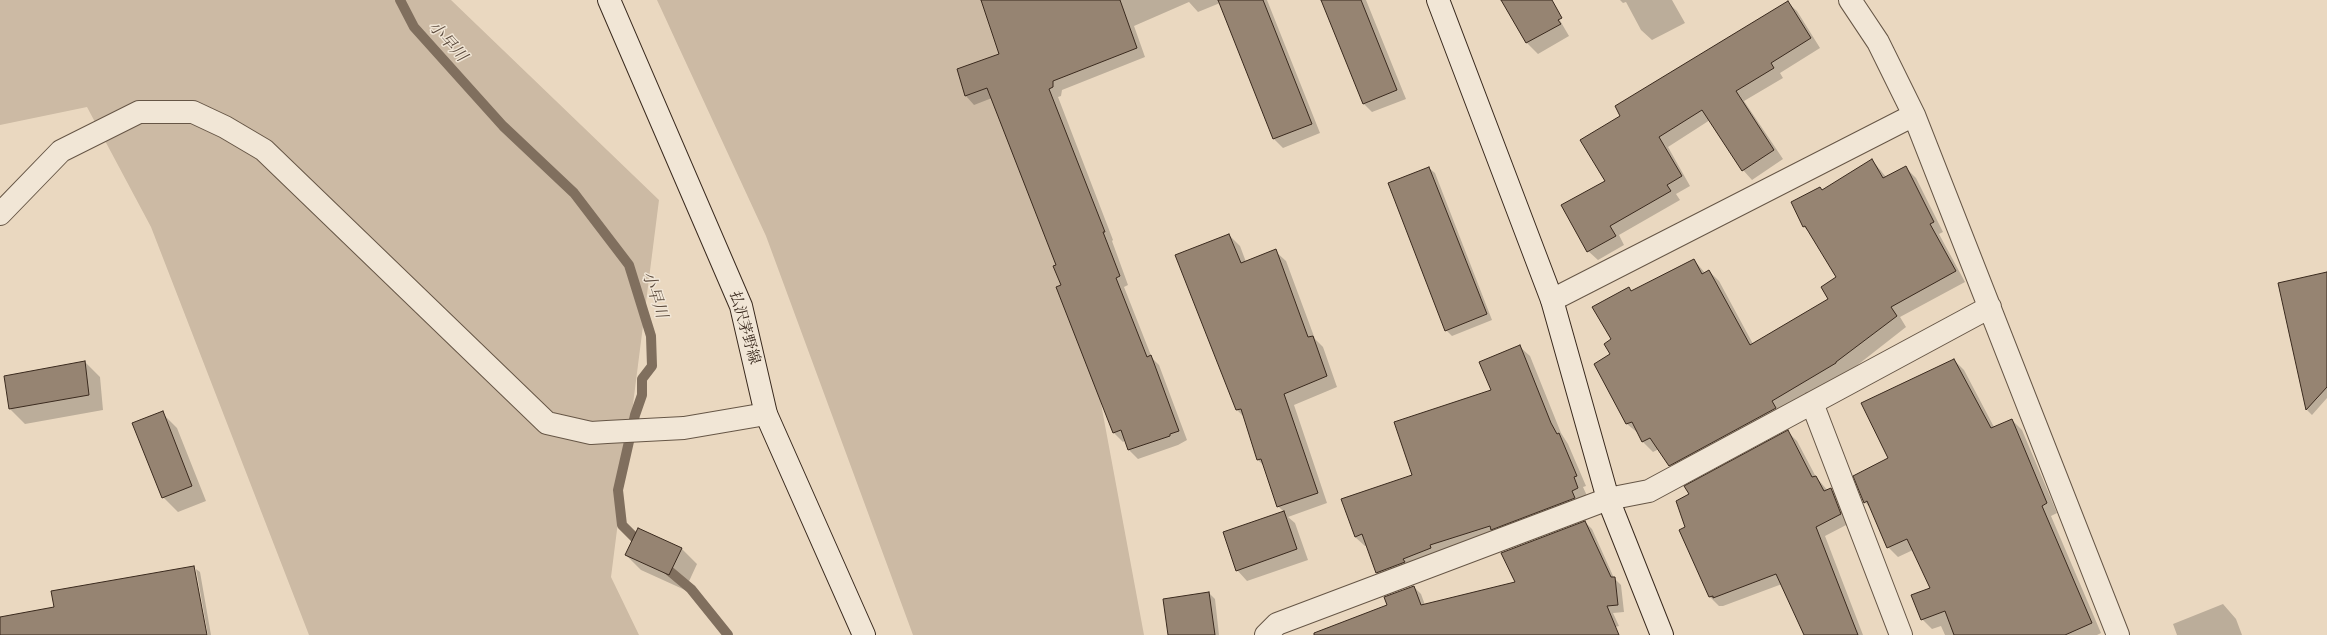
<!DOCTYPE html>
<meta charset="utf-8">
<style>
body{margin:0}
canvas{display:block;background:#ead8c0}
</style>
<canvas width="2327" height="635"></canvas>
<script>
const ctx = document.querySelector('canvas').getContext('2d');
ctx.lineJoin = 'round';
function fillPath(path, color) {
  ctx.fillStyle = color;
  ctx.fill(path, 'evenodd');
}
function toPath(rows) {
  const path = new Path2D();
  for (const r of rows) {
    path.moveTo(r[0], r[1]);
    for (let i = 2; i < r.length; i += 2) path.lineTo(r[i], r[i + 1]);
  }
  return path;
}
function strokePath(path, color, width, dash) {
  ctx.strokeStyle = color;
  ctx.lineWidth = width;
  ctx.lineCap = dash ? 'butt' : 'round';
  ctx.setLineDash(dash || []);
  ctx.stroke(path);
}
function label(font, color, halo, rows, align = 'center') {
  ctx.font = font + ' Alegreya,"Noto Serif JP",serif';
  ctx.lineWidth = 3;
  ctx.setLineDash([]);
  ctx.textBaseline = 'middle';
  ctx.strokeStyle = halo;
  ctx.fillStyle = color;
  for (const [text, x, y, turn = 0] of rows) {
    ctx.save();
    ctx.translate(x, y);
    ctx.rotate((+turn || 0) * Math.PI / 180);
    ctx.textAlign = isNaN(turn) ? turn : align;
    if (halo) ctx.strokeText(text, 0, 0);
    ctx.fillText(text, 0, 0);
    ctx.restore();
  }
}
fillPath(toPath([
 [0,0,451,0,659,200,611,577,639,635,309,635,151,227,87,107,0,125],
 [657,0,1026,0,1144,635,913,635,766,236]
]), '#ccbaa4');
fillPath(toPath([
 [982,0,1267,0,1320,133,1283,148,1274,139,1220,3,1198,12,1189,2,1134,26,1145,57,1062,90,1061,96,1058,97,1113,240,1112,241,1128,285,1124,287,1152,358,1159,365,1187,440,1178,445,1138,459,1129,450,1126,440,1123,442,1114,433,1058,288,1062,286,1057,266,992,98,974,105,966,96,958,70,1000,55],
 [1322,0,1366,0,1406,99,1372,112,1363,103],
 [1502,0,1548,0,1569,36,1538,54,1527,43],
 [1620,0,1672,0,1685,23,1652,40,1641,30,1626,2,1623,3],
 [1787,2,1797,11,1820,48,1780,73,1783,78,1744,101,1783,159,1752,180,1743,170,1710,120,1668,147,1690,186,1676,194,1680,200,1619,235,1624,245,1598,260,1588,251,1622,116],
 [1872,160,1886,177,1906,168,1916,178,1943,232,1939,234,1965,282,1900,317,1906,327,1846,374,1680,475,1659,449,1653,452,1643,442,1638,433,1627,424,1595,364,1611,355,1612,340,1629,288,1632,292,1694,260,1705,273,1709,271,1719,281,1753,344,1829,299,1837,278,1812,235,1803,226,1822,191],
 [1429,168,1435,173,1492,320,1452,336,1446,330],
 [1229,235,1240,246,1246,262,1275,251,1286,261,1315,339,1323,347,1337,387,1294,405,1327,503,1288,517,1295,523,1308,560,1247,581,1237,570,1284,512,1278,506,1264,466,1258,460,1245,418,1237,410,1177,256],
 [2327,273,2327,398,2312,415,2307,410,2279,283],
 [1520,347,1530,356,1561,433,1568,444,1586,486,1583,487,1588,498,1386,582,1377,573,1367,546,1365,546,1355,537,1492,390],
 [1954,360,1964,370,1994,427,2012,420,2022,430,2057,513,2051,516,2101,633,2097,635,1945,635,1941,626,1932,629,1922,619,1932,588,1913,550,1898,557,1888,547,1871,509,1865,502,1889,458],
 [85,362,100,377,103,410,25,424,10,409],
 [162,413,177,428,206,501,178,512,163,497],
 [1788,432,1797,441,1816,477,1828,491,1831,489,1840,498,1850,523,1825,536,1863,635,1805,635,1782,584,1723,606,1719,606,1710,597,1687,527,1691,494],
 [1585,522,1592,529,1614,578,1621,585,1624,612,1613,613,1619,626,1588,635,1315,635,1388,605,1414,587,1421,594,1425,605,1516,583],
 [638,529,682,549,697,564,685,590,641,570,626,555],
 [196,569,200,572,211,635,208,635],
 [1209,593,1215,599,1219,635,1169,635],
 [2223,604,2236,619,2242,635,2177,635,2173,624]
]), '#0003');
strokePath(toPath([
 [400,0,414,27,503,126,574,193,629,265,651,336,652,366,642,379,642,395,635,415,618,490,622,525,643,546],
 [660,563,691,589,728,635]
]), '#806f5e', 10);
const building = toPath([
 [981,0,1120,0,1137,48,1053,81,1053,87,1049,89,1105,232,1103,232,1120,276,1116,278,1147,357,1151,355,1179,431,1170,434,1170,436,1128,450,1121,430,1113,433,1056,287,1061,285,1053,266,1056,265,987,88,965,96,957,69,999,54,981,0],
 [1218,0,1263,0,1312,124,1273,139,1218,0],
 [1321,0,1361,0,1397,90,1363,104,1321,0],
 [1501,0,1552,0,1562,18,1558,20,1561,24,1526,43,1501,0],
 [1788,1,1811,38,1771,63,1774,68,1736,91,1774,150,1742,171,1702,110,1659,137,1682,176,1667,185,1671,191,1610,226,1616,236,1587,252,1561,205,1605,181,1580,140,1620,116,1615,106,1788,1],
 [1872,159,1883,178,1906,166,1934,222,1930,224,1956,271,1891,307,1897,316,1836,362,1836,363,1772,401,1776,408,1669,466,1650,438,1642,442,1632,422,1626,424,1594,364,1610,354,1604,344,1611,339,1592,307,1629,287,1631,291,1694,259,1702,274,1709,270,1750,345,1828,299,1821,287,1836,277,1805,226,1803,227,1791,202,1820,187,1822,190,1872,159],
 [1429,167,1487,314,1445,331,1388,183,1429,167],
 [1229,234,1241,263,1276,249,1308,337,1313,336,1327,376,1284,394,1318,493,1277,507,1261,459,1257,460,1241,409,1236,410,1175,255,1229,234],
 [2327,272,2327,387,2306,410,2278,283,2327,272],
 [1520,345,1551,423,1557,434,1559,433,1577,476,1574,477,1578,488,1572,491,1575,498,1491,530,1490,526,1430,545,1431,548,1403,559,1405,562,1376,573,1362,534,1355,537,1341,499,1412,475,1394,422,1491,390,1479,362,1520,345],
 [1954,359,1991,428,2012,419,2047,503,2042,506,2092,623,2065,635,1954,635,1945,611,1921,620,1911,595,1930,588,1907,539,1887,548,1867,501,1864,503,1853,476,1888,458,1861,403,1954,359],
 [85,361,89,395,9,409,4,376,85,361],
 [163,411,192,486,162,498,132,423,163,411],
 [1788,430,1812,477,1816,476,1824,491,1831,488,1841,514,1816,527,1858,635,1804,635,1776,574,1713,598,1713,596,1709,597,1679,530,1685,527,1676,501,1689,494,1684,486,1788,430],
 [1284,511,1297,549,1236,571,1223,532,1284,511],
 [1585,521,1611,577,1615,577,1618,605,1607,606,1619,635,1314,635,1314,633,1387,605,1384,597,1414,586,1421,605,1515,582,1501,553,1585,521],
 [638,528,682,548,669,575,625,555,638,528],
 [194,566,207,635,0,635,0,617,54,607,51,591,194,566],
 [1209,592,1215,635,1168,635,1163,599,1209,592]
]);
fillPath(building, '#968472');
strokePath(building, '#3a2a1e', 1);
const street = toPath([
 [1850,0,1878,42,1914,115,2118,635],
 [0,214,61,151,139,112,193,112,225,127,264,150,547,423,591,433,607,432,684,428,766,414],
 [1552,300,1914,115],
 [1812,403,1901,635],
 [1266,635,1277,624,1608,499,1649,491,1990,307]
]);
const secondary = toPath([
 [609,0,741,306,766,414,864,635],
 [1438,0,1552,300,1608,499,1662,635]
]);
strokePath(street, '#665646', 24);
strokePath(secondary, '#3a2a1e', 24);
strokePath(street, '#f1e6d6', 22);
strokePath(secondary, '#f1e6d6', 22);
label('15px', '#3a2a1e', '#f1e6d6', [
 ["払沢茅野線",744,328,74]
]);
label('italic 16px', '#5d4c3e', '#f1e6d6', [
 ["小早川",447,42,48],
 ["小早川",654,295,72]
]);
</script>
